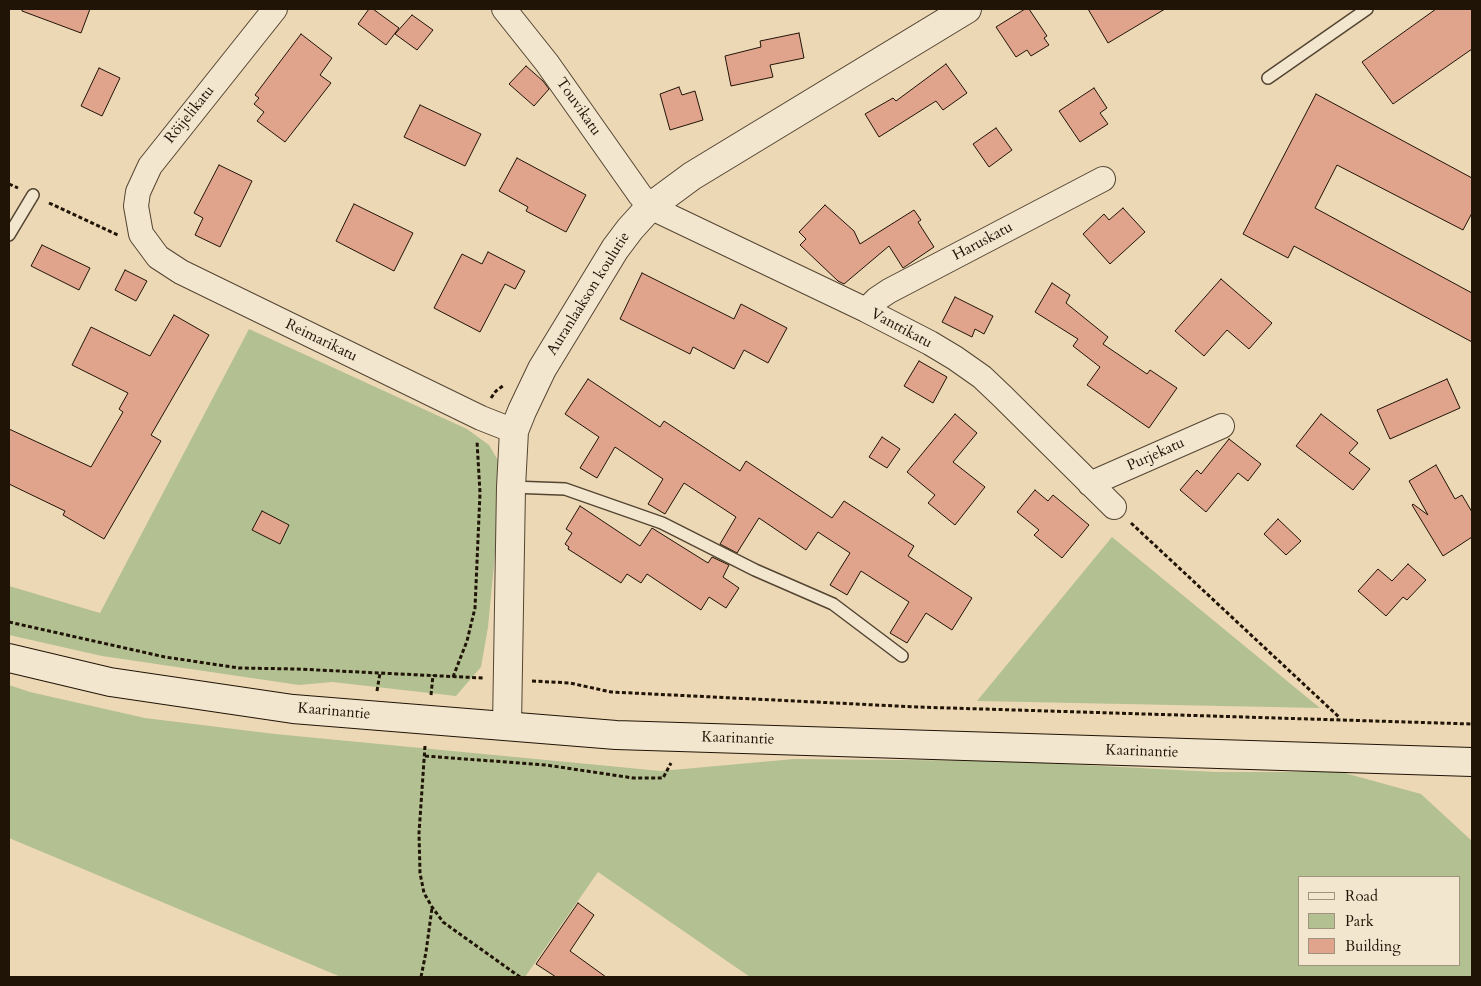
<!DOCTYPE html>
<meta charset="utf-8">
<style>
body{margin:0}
#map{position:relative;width:1481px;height:986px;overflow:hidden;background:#edd8b5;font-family:Cardo,serif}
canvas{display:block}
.frame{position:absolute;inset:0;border:10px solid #201407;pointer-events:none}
.legend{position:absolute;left:1298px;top:876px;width:162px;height:90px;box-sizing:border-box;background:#f3e6cf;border:1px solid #9f927f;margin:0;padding:6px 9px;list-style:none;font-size:15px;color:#201407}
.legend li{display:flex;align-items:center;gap:10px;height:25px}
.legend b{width:25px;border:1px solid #9f927f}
</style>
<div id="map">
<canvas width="1481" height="986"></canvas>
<div class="frame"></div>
<ul class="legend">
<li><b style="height:6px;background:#f3e6cf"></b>Road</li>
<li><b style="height:14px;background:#b3c092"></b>Park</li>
<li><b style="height:14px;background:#e0a38b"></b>Building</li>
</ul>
</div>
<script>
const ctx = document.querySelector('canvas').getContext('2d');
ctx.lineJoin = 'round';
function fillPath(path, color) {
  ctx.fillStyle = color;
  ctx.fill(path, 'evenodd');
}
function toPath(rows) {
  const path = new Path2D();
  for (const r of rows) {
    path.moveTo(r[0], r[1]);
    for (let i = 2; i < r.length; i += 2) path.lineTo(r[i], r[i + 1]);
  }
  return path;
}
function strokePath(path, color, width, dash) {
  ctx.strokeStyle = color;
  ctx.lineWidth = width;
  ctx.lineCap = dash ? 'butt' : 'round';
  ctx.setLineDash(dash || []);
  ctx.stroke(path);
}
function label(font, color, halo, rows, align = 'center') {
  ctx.font = font + ' Cardo,serif';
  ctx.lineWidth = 5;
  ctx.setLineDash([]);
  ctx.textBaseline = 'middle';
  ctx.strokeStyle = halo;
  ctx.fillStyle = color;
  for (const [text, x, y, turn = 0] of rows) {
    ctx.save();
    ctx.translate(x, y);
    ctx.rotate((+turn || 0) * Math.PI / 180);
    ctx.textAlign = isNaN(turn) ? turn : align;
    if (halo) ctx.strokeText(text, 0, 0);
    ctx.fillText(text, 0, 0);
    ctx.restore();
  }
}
fillPath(toPath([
 [249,329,467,429,489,445,499,462,502,481,488,627,481,667,456,696,332,682,299,685,102,656,9,635,9,586,100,613],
 [1112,537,1320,708,977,701],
 [9,685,30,692,145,718,275,734,661,771,794,759,1008,761,1216,772,1341,772,1421,794,1472,841,1471,977,750,977,598,872,525,977,341,977,9,838],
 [1300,877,1460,877,1460,965,1300,965]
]), '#b3c092');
const building = toPath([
 [22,9,90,9,81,33,22,11,22,9],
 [369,9,373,9,399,28,386,45,358,24,369,9],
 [1025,9,1029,9,1047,36,1044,38,1049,45,1031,56,1027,50,1016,57,996,27,1025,9],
 [1088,9,1165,9,1108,43,1088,9],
 [1436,9,1472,9,1472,49,1393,104,1362,62,1436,9],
 [412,15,433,30,417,50,395,34,412,15],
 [799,33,804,58,770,65,773,77,731,86,725,56,761,47,760,41,799,33],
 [301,34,332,58,320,75,331,83,285,142,257,121,264,112,254,104,259,98,255,95,301,34],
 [946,64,967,93,943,110,936,101,879,137,865,114,893,98,896,101,946,64],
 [526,66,543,81,549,89,534,106,509,84,526,66],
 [99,68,120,78,102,116,81,106,99,68],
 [679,87,682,95,695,91,703,120,670,130,660,94,679,87],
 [1094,88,1107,108,1100,113,1108,124,1080,142,1059,111,1094,88],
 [1316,94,1472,178,1472,213,1463,230,1337,165,1315,208,1472,293,1472,342,1294,246,1288,258,1243,234,1316,94],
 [420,105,481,134,465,166,404,137,420,105],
 [996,128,1012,150,989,167,973,144,996,128],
 [517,158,586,195,566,232,526,211,528,207,499,191,517,158],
 [219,165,252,181,220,247,195,235,203,218,194,213,219,165],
 [354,204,413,233,394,271,336,241,354,204],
 [825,205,854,231,860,244,914,210,921,220,918,222,934,247,903,268,889,246,844,284,838,281,800,245,806,239,799,232,825,205],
 [1123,208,1145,232,1110,264,1083,234,1104,214,1109,220,1123,208],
 [42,245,90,268,79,290,31,266,42,245],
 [488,252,525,271,515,289,505,284,480,332,434,308,462,254,482,264,488,252],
 [125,270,147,281,136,301,115,290,125,270],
 [642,273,734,319,741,304,787,328,768,363,744,350,734,369,693,347,690,354,620,319,642,273],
 [1221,279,1272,323,1249,349,1227,330,1204,356,1175,331,1221,279],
 [1052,283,1070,295,1066,303,1108,337,1103,344,1147,374,1150,370,1177,388,1149,428,1087,385,1100,367,1073,346,1078,339,1035,312,1052,283],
 [955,297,993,316,984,334,975,329,972,337,942,322,955,297],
 [174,315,209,335,151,435,161,441,104,539,63,515,65,511,9,484,9,429,91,467,123,412,119,409,128,393,72,365,91,327,150,356,174,315],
 [919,361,947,377,933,403,904,386,919,361],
 [588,379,660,427,664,421,740,471,746,461,832,518,844,501,914,546,908,556,972,598,952,630,926,613,907,643,890,633,909,602,861,571,847,595,830,585,850,553,818,532,806,550,759,518,737,553,720,544,736,517,684,483,665,514,648,504,663,479,615,447,597,478,580,468,599,437,565,414,588,379],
 [1447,379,1460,408,1390,439,1377,410,1447,379],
 [955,414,977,433,953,462,985,487,955,525,928,503,935,495,907,472,955,414],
 [1321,414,1358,443,1349,453,1370,469,1353,490,1296,446,1321,414],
 [882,437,900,449,887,468,869,457,882,437],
 [1229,439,1261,464,1248,481,1238,473,1206,512,1180,490,1197,470,1201,474,1229,439],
 [1436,465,1455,499,1462,495,1472,512,1472,537,1443,556,1412,505,1413,504,1428,515,1409,481,1436,465],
 [1035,490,1048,501,1053,495,1089,525,1062,558,1034,535,1039,530,1017,512,1035,490],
 [580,506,640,546,652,528,708,563,712,557,729,565,723,577,739,588,726,608,709,597,701,610,647,574,641,583,627,574,621,583,568,549,569,547,565,544,572,533,566,529,580,506],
 [262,511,289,525,280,544,252,530,262,511],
 [1278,519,1301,541,1286,555,1264,534,1278,519],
 [1408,564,1426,580,1407,600,1403,597,1386,616,1358,591,1378,569,1392,581,1408,564],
 [578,903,594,915,570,951,606,977,556,977,536,964,578,903]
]);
fillPath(building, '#e0a38b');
strokePath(building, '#201407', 1);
const service = toPath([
 [1268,78,1367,9],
 [9,235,33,195],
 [511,487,565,489,662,523,755,570,833,604,902,656]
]);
const minor = toPath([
 [275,9,150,166,138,192,136,206,141,234,158,257,181,272,481,418,514,431],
 [504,9,547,63,640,195,650,207,866,310,930,343,955,358,982,377,1002,396,1114,507],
 [866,310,877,299,889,291,1103,179],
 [1090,484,1222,426]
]);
const tertiary = toPath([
 [507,726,511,487,514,431,522,411,542,369,615,249,630,229,650,207,692,176,967,9]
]);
const secondary = toPath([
 [9,658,110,682,293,709,616,735,1472,762]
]);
strokePath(service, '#534532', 14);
strokePath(minor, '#534532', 26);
strokePath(tertiary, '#534532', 30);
strokePath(secondary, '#201407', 30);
strokePath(toPath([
 [9,184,18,188],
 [49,203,118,235],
 [491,398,496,391,504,385],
 [1131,523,1340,718],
 [9,622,165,657,239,668,297,669,483,678],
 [453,677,467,641,475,608,480,493,477,441],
 [532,681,570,683,611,692,917,707,1472,724],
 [377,691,380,673],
 [431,695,433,675],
 [425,746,419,833,420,873,424,893,432,907,443,922,520,977],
 [425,756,546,765,633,778,663,778,671,763],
 [421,977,426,952,432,908]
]), '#201407', 3, [4, 2.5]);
strokePath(service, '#f3e6cf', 11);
strokePath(minor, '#f3e6cf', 24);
strokePath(tertiary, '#f3e6cf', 28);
strokePath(secondary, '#f3e6cf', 28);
label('15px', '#201407', '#f3e6cf', [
 ["Touvikatu",578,107,55],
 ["Röijelikatu",190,115,-51],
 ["Haruskatu",983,242,-28],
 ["Auranlaakson koulutie",589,294,-58],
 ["Vanttikatu",901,329,28],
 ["Reimarikatu",321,341,26],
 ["Purjekatu",1156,455,-24],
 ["Kaarinantie",334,712,5],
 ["Kaarinantie",738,739,2],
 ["Kaarinantie",1142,752,2]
]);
</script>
